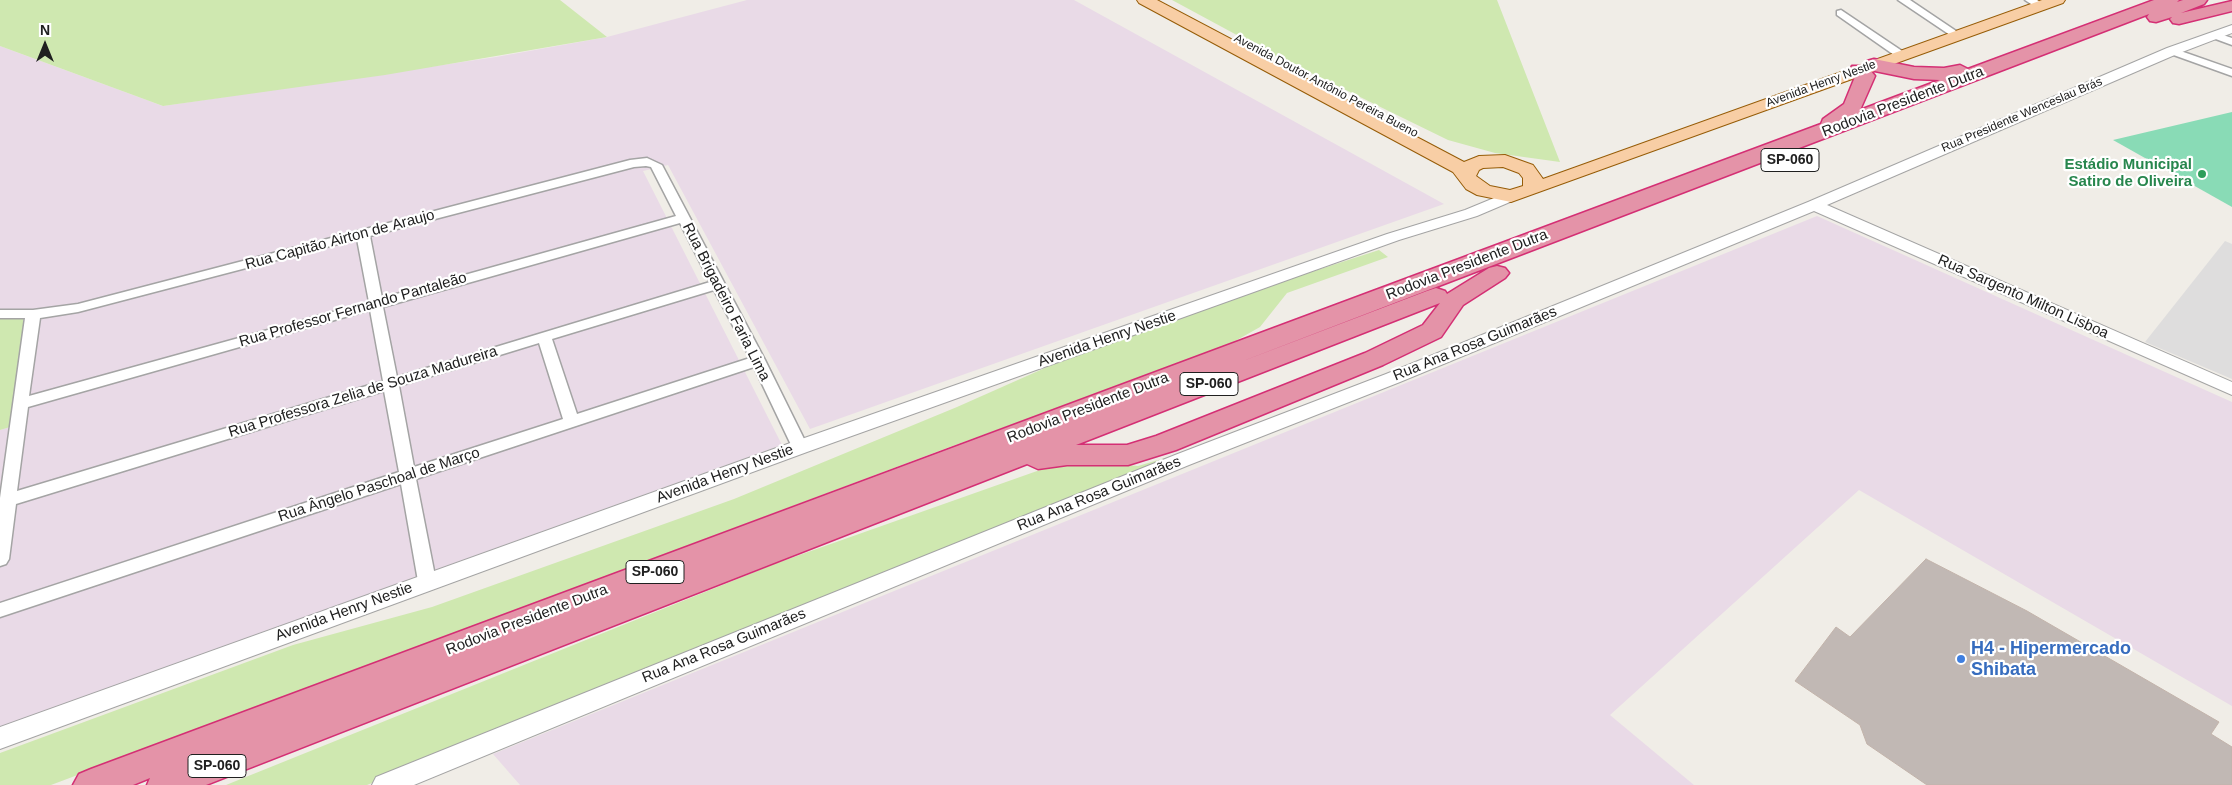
<!DOCTYPE html>
<meta charset="utf-8">
<style>
body{margin:0}
#map{position:relative;width:2232px;height:785px;overflow:hidden;background:#f0ede7;font-family:Helvetica,sans-serif}
canvas{display:block}
.north{position:absolute;left:20px;top:20px;width:50px;height:50px;-webkit-text-stroke:4px #fff;paint-order:stroke;rotate:0deg;font-size:14px;font-weight:700;line-height:20px;text-align:center;color:#202020}
.north::after{content:'';display:block;margin:auto;width:18px;height:22px;background:#202020;clip-path:polygon(50% 0,100% 100%,50% 72%,0 100%)}
</style>
<div id="map">
<canvas width="2232" height="785"></canvas>
<div class="north">N</div>
</div>
<script>
const ctx = document.querySelector('canvas').getContext('2d');
ctx.lineJoin = 'round';
function fillPath(path, color) {
  ctx.fillStyle = color;
  ctx.fill(path, 'evenodd');
}
function toPath(rows) {
  const path = new Path2D();
  for (const r of rows) {
    path.moveTo(r[0], r[1]);
    for (let i = 2; i < r.length; i += 2) path.lineTo(r[i], r[i + 1]);
  }
  return path;
}
function strokePath(path, color, width, dash) {
  ctx.strokeStyle = color;
  ctx.lineWidth = width;
  ctx.lineCap = dash ? 'butt' : 'round';
  ctx.setLineDash(dash || []);
  ctx.stroke(path);
}
function label(font, color, halo, rows, align = 'center') {
  ctx.font = font + ' Helvetica,sans-serif';
  ctx.lineWidth = 4.5;
  ctx.setLineDash([]);
  ctx.textBaseline = 'middle';
  ctx.strokeStyle = halo;
  ctx.fillStyle = color;
  for (const [text, x, y, turn = 0] of rows) {
    ctx.save();
    ctx.translate(x, y);
    ctx.rotate((+turn || 0) * Math.PI / 180);
    ctx.textAlign = isNaN(turn) ? turn : align;
    if (halo) ctx.strokeText(text, 0, 0);
    ctx.fillText(text, 0, 0);
    ctx.restore();
  }
}
fillPath(toPath([
 [2225,241,2232,244,2232,379,2145,342]
]), '#dedddd');
fillPath(toPath([
 [747,0,1074,0,1444,204,810,429,668,165,643,171,782,445,0,727,0,430,17,425,33,311,0,310,0,46,163,106,496,57,607,37],
 [1817,216,2232,402,2232,706,1859,490,1610,715,1694,785,520,785,493,754]
]), '#e9dae7');
fillPath(toPath([
 [0,0,560,0,607,37,385,75,163,106,0,46],
 [1172,0,1497,0,1560,162,1495,153,1448,140,1272,54],
 [1379,250,1388,257,1287,293,1260,327,1221,349,947,448,51,785,0,785,0,753,293,645,432,607,734,499,957,407,1126,332],
 [0,314,23,314,23,403,17,425,0,430],
 [1168,457,1172,461,367,785,226,785,777,563,1054,465,1080,461,1138,466]
]), '#cfe8b0');
fillPath(toPath([
 [2232,112,2232,207,2113,140]
]), '#89dbb6');
const building = toPath([
 [1926,559,2027,611,2219,722,2211,734,2232,747,2232,785,1927,785,1867,744,1860,725,1795,681,1836,627,1850,637,1926,559]
]);
fillPath(building, '#c1b8b4');
strokePath(building, '#c2b3aa', 1);
const minor = toPath([
 [1898,0,1910,0,1962,35,1957,38,1953,37,1898,0],
 [2025,0,2037,0,2046,6,2037,8,2025,0],
 [1841,10,1905,53,1905,57,1897,57,1837,15,1837,11,1841,10],
 [2217,33,2232,38,2232,45,2213,38,2212,36,2217,33],
 [2172,48,2232,69,2232,76,2168,53,2168,49,2172,48],
 [647,158,662,165,765,360,808,447,806,451,794,451,754,367,416,479,436,581,433,586,427,588,421,586,418,581,401,484,0,617,0,603,399,472,384,391,16,504,9,559,6,564,0,566,0,498,25,318,0,318,0,310,33,310,78,304,630,160,647,158],
 [646,166,651,167,676,216,382,298,370,236,634,167,646,166],
 [680,223,710,282,397,377,383,307,680,223],
 [357,239,369,302,29,396,40,318,78,312,357,239],
 [714,290,750,358,577,414,552,339,714,290],
 [370,310,383,381,17,491,28,407,370,310],
 [539,343,563,419,414,467,399,386,539,343]
]);
const tertiary = toPath([
 [2232,25,2232,33,2177,54,1827,205,2232,382,2232,395,1814,211,1400,382,1189,465,414,785,372,785,376,777,1175,455,1386,374,1808,202,2167,48,2232,25],
 [1511,191,1519,196,1517,199,1477,216,1399,240,807,452,0,749,0,727,793,442,1387,234,1465,210,1511,191]
]);
const primary = toPath([
 [1137,0,1157,0,1464,162,1479,156,1505,155,1533,165,1543,179,2042,0,2065,0,2063,3,1511,202,1477,195,1466,189,1453,172,1139,3,1137,0],
 [1503,167,1519,173,1523,178,1523,186,1510,190,1490,186,1476,176,1479,170,1483,168,1503,167]
]);
const motorway = toPath([
 [2154,0,2179,0,2177,2,2183,0,2207,0,2204,4,2181,13,2232,1,2232,11,2179,24,2173,23,2170,19,2172,17,2156,22,2150,21,2147,17,2149,14,1235,364,1427,291,1436,288,1445,291,1447,294,1489,268,1497,266,1505,268,1509,273,1505,278,1463,305,1441,337,1383,365,1176,450,1128,465,1067,465,1038,469,1027,464,206,785,147,785,150,778,133,785,73,785,79,774,91,769,1821,124,1823,119,1844,104,1855,77,1850,70,1852,66,1865,66,1867,61,1874,59,1914,67,1944,68,1960,65,1968,69,2154,0],
 [1870,70,1914,79,1940,80,1860,110,1875,76,1870,70],
 [1440,303,1423,325,1365,353,1156,436,1127,445,1076,445,1440,303]
]);
strokePath(minor, '#a4a4a4', 3);
strokePath(tertiary, '#a4a4a4', 2);
strokePath(primary, '#965c07', 2);
strokePath(motorway, '#d42f74', 3);
fillPath(minor, '#fff');
fillPath(tertiary, '#fff');
fillPath(primary, '#f8cea5');
fillPath(motorway, '#e493a8');
for (const [x, y, r, color] of [
 [2202,174,5,"#2e9e5b"],
 [1961,659,5,"#3f7fe0"]
]) {
  const dot = new Path2D();
  dot.arc(x, y, r, 0, 2 * Math.PI);
  ctx.fillStyle = color;
  ctx.fill(dot);
  strokePath(dot, '#fff', 2);
}
label('12px', '#202020', '#fff', [
 ["Avenida Henry Nestle",1821,84,-20],
 ["Avenida Doutor Antônio Pereira Bueno",1326,86,28],
 ["Rua Presidente Wenceslau Brás",2022,115,-23]
]);
for (const [x, y, w] of [
 [1790,160,58],
 [1209,384,58],
 [655,572,58],
 [217,766,58]
]) {
  const box = new Path2D();
  box.roundRect(x - w / 2, y - 11.5, w, 23, 4);
  ctx.fillStyle = '#fff';
  ctx.fill(box);
  strokePath(box, '#202020', 1);
}
label('bold 14px', '#202020', null, [
 ["SP-060",1790,160],
 ["SP-060",1209,384],
 ["SP-060",655,572],
 ["SP-060",217,766]
]);
label('15px', '#202020', '#fff', [
 ["Rodovia Presidente Dutra",1903,102,-21],
 ["Rua Capitão Airton de Araujo",340,240,-15],
 ["Rodovia Presidente Dutra",1467,265,-21],
 ["Rua Sargento Milton Lisboa",2023,297,24],
 ["Rua Brigadeiro Faria Lima",726,302,63],
 ["Rua Professor Fernando Pantaleão",353,310,-16],
 ["Avenida Henry Nestie",1107,339,-19],
 ["Rua Ana Rosa Guimarães",1475,344,-22],
 ["Rua Professora Zelia de Souza Madureira",363,392,-17],
 ["Rodovia Presidente Dutra",1088,408,-21],
 ["Avenida Henry Nestie",725,474,-20],
 ["Rua Ângelo Paschoal de Março",379,485,-18],
 ["Rua Ana Rosa Guimarães",1099,494,-22],
 ["Avenida Henry Nestie",344,612,-20],
 ["Rodovia Presidente Dutra",527,620,-21],
 ["Rua Ana Rosa Guimarães",724,646,-22]
]);
label('bold 15px', '#27864d', '#fff', [
 ["Estádio Municipal",2192,165],
 ["Satiro de Oliveira",2192,182]
], 'right');
label('bold 18px', '#366cbe', '#fff', [
 ["H4 - Hipermercado",1971,649],
 ["Shibata",1971,670]
], 'left');
</script>
